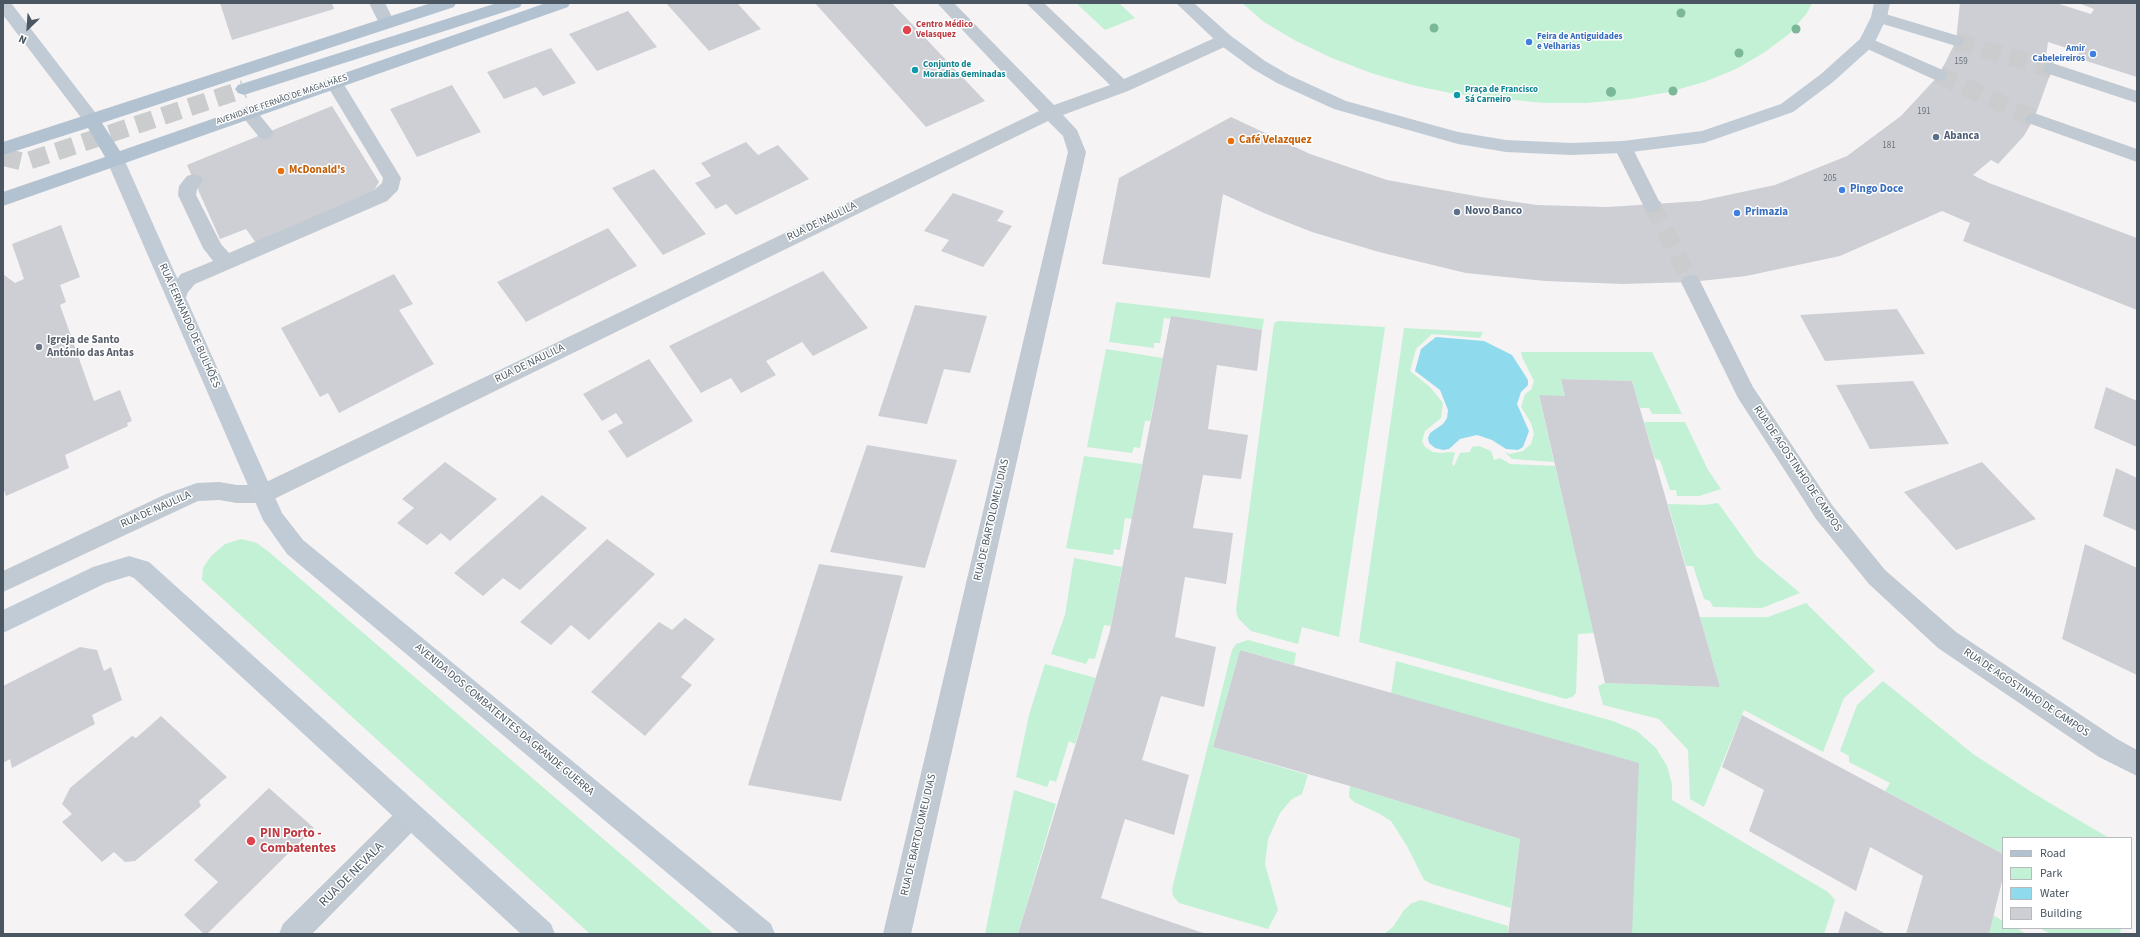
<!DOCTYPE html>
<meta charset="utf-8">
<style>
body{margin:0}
#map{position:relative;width:2140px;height:937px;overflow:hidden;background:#f5f3f3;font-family:"Source Sans 3",sans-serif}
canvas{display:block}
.frame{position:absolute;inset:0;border:4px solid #4a5661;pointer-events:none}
.legend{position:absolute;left:2002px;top:837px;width:130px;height:92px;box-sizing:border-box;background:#fff;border:1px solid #b7bbc0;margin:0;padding:5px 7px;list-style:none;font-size:12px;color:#4a5661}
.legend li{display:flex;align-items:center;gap:8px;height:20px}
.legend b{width:20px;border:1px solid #b7bbc0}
.north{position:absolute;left:8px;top:8px;width:40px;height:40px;-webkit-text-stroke:3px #fff;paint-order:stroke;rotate:205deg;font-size:11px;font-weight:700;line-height:16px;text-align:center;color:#4a5661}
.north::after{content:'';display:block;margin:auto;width:14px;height:18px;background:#4a5661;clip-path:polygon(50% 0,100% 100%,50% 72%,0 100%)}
</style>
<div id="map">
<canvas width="2140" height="937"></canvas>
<div class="frame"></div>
<ul class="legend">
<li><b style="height:5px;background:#b3c2d1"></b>Road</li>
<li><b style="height:11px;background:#c3f1d5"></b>Park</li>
<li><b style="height:11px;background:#90daee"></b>Water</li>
<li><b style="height:11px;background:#cdcfd5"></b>Building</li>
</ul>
<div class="north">N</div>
</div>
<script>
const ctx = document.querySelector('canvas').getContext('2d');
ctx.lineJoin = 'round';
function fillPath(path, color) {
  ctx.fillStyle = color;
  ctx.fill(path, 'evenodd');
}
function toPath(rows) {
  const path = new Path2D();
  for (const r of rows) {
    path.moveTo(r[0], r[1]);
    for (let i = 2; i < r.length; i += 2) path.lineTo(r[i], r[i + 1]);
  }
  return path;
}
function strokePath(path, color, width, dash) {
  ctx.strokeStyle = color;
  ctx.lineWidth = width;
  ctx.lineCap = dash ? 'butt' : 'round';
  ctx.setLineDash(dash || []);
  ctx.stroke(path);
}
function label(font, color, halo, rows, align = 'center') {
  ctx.font = font + ' "Source Sans 3",sans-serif';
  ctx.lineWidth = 3;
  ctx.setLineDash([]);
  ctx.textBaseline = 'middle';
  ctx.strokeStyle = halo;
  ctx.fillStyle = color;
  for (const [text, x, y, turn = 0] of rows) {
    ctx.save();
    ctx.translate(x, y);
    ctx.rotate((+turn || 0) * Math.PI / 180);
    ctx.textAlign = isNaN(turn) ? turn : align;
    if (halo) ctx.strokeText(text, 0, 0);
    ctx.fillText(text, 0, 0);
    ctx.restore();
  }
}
fillPath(toPath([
 [1076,3,1119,3,1135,18,1105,30],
 [1242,3,1812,3,1807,13,1789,34,1765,52,1736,69,1704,82,1669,92,1629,99,1587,103,1544,103,1455,94,1412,85,1371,73,1332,58,1296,41,1264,22],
 [1116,302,1264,319,1262,330,1171,317,1170,319,1164,318,1160,343,1154,343,1154,348,1109,342],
 [1278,321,1385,327,1339,637,1302,627,1298,644,1251,631,1238,618,1236,610,1274,323],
 [1404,328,1483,332,1480,338,1432,334,1416,349,1410,371,1430,387,1443,403,1441,418,1425,431,1422,441,1425,447,1433,452,1441,453,1451,452,1455,453,1452,464,1454,466,1460,453,1470,452,1472,447,1479,446,1491,451,1494,460,1500,458,1510,464,1555,466,1594,633,1578,634,1576,693,1572,697,1566,699,1359,642],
 [1106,349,1163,358,1150,421,1145,421,1140,448,1134,447,1132,453,1087,447],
 [1521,352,1652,352,1682,414,1652,414,1649,408,1640,408,1632,381,1561,379,1565,396,1539,396,1554,462,1512,459,1505,452,1510,454,1523,451,1531,444,1534,434,1531,423,1521,407,1525,394,1531,390,1534,381,1522,357],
 [1644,422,1685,422,1708,470,1721,489,1699,496,1677,496,1676,490,1670,490,1660,460,1655,459],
 [1084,456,1142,464,1132,519,1125,518,1120,550,1114,549,1113,555,1066,548],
 [1718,503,1757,557,1800,593,1762,608,1713,607,1710,601,1704,599,1693,566,1686,566,1668,504,1704,505],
 [241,539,257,543,269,552,714,934,590,934,202,580,203,568,211,556,225,544],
 [1074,558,1122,567,1111,626,1104,625,1095,659,1089,658,1086,664,1051,654,1065,615],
 [1806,603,1875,671,1844,698,1823,752,1744,710,1704,807,1690,799,1688,750,1659,719,1603,705,1598,686,1605,683,1720,687,1700,617,1768,617],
 [1248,640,1296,653,1294,665,1240,650,1213,747,1308,775,1302,794,1292,799,1280,813,1268,839,1265,864,1278,910,1268,929,1179,903,1173,896,1172,889,1232,650,1236,644],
 [1396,661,1613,721,1637,731,1656,748,1667,766,1672,784,1672,800,1828,892,1835,900,1824,934,1632,934,1391,694],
 [1045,664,1096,678,1075,744,1069,741,1056,782,1050,780,1047,787,1016,777,1029,715],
 [1883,681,1973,754,2033,793,2109,838,2003,838,2003,854,1885,791,1890,783,1849,762,1849,756,1840,751,1857,705],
 [1350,786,1520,839,1511,908,1432,884,1424,880,1407,846,1391,821,1378,813,1354,802,1349,797],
 [1014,790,1056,804,1018,934,985,934],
 [1421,900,1508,926,1508,934,1384,934,1393,927,1404,910,1412,903],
 [1993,915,2003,921,2003,928,2016,928,2026,934,1989,934],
 [2040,928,2121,928,2120,934,2050,934]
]), '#c3f1d5');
fillPath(toPath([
 [1436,337,1484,341,1512,355,1528,380,1528,385,1521,392,1517,404,1529,431,1523,447,1518,450,1506,449,1492,440,1477,435,1460,439,1449,449,1443,450,1435,448,1429,443,1428,438,1430,433,1443,424,1447,418,1448,410,1440,390,1415,371,1421,349]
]), '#90daee');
fillPath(toPath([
 [220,3,332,3,334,9,232,40],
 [666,3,737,3,761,29,709,51],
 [815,3,892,3,985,101,926,127],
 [1960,3,2056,3,2091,14,2094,9,2078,3,2137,3,2137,77,2077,58,2079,52,2048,42,2046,56,2054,58,2052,69,2034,119,2023,137,1998,164,1991,160,1973,175,1989,183,2137,238,2137,310,1963,241,1970,223,1942,211,1840,256,1746,276,1691,282,1623,284,1545,281,1466,273,1379,252,1312,232,1264,213,1223,194,1210,278,1102,264,1119,178,1231,117,1310,154,1387,180,1481,197,1537,205,1608,207,1700,201,1775,185,1847,156,1901,116,1939,75,1956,41],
 [628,11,657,47,597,71,569,34],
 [551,48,576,83,543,96,536,87,504,99,487,72],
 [452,85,481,132,417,157,390,109],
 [332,106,379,182,373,192,256,243,246,229,220,239,187,165],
 [746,142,758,155,778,145,809,179,736,215,726,204,716,209,695,183,711,176,701,163],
 [654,169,706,234,663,255,612,188],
 [953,193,1004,211,997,221,1012,226,983,267,941,251,949,240,924,231],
 [61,225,80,277,60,285,66,302,60,305,94,401,120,390,132,421,127,423,128,426,65,455,69,468,6,496,3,487,3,274,15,283,24,279,12,244],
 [608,228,637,266,526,322,497,282],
 [823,271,868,328,813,356,802,342,766,361,776,375,741,393,731,378,701,393,669,346],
 [394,274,413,304,399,310,434,364,339,413,328,393,320,397,281,328],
 [915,305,987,316,970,373,944,369,927,424,878,416],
 [1897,309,1925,354,1825,361,1800,315],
 [1171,316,1262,330,1257,371,1217,365,1208,429,1248,435,1241,479,1203,475,1193,528,1233,533,1226,584,1185,577,1175,637,1216,647,1204,707,1161,696,1142,760,1189,775,1174,835,1125,819,1101,898,1206,934,1018,934,1110,631],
 [649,359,693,421,627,458,608,431,623,423,616,413,602,421,583,394],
 [1561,379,1632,381,1720,687,1605,683,1539,395,1565,396],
 [1913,381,1949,444,1870,449,1836,385],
 [2106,387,2137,401,2137,447,2094,428],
 [867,445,957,460,925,568,830,552],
 [445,462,497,499,450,541,441,533,427,545,397,523,414,508,402,499],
 [1982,462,2036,519,1956,550,1904,492],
 [2116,468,2137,478,2137,531,2103,516],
 [542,495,587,528,520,590,503,578,483,596,454,573],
 [607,539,655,574,589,640,571,625,551,645,520,622],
 [2085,544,2137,568,2137,675,2062,639],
 [819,564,903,576,841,801,748,785],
 [685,618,715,639,681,677,692,685,645,736,591,692,659,622,672,630],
 [80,647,97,650,104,671,111,667,122,700,92,715,95,724,55,745,12,768,10,759,3,763,3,686],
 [1240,650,1639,763,1632,934,1508,934,1520,839,1350,786,1213,747],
 [1742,715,2003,854,2003,877,1989,934,1906,934,1923,876,1870,847,1856,891,1749,831,1764,790,1722,767],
 [161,716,227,777,199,801,201,806,135,861,125,862,114,852,102,862,62,822,72,814,62,804,70,788,132,736,136,738],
 [269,788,314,828,207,934,204,934,184,915,218,882,194,860],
 [1845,911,1886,934,1838,934]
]), '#cdcfd5');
strokePath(toPath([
 [1956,41,2052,69],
 [1939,75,2034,119],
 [1652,205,1691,282]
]), '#caccce', 18, [18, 10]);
strokePath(toPath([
 [3,157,25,162,244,89]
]), '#caccce', 18, [18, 10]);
fillPath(toPath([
 [334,76,340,78,401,178,398,190,387,201,195,284,188,292,184,302,177,305,170,302,167,297,168,290,181,274,213,261,203,248,178,195,179,186,187,176,194,174,201,176,203,181,197,189,196,195,221,244,229,253,373,191,382,183,383,178,325,82,328,78,334,76],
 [248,106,254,108,271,129,274,133,271,137,265,139,259,137,242,116,239,112,242,108,248,106]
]), '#c1cad2');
fillPath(toPath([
 [369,3,385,3,395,23,393,27,387,28,381,27,369,3],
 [937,3,954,3,1054,105,1110,85,1026,3,1044,3,1124,79,1219,36,1225,35,1231,36,1233,40,1231,44,1128,91,1063,115,1077,130,1086,152,911,934,883,934,1068,152,1063,136,1048,121,270,501,262,503,237,503,219,500,198,501,3,592,3,571,166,494,197,483,219,482,237,485,260,485,1039,111,937,3],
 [1879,12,1962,37,1964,41,1962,45,1956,46,1873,21,1871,17,1873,13,1879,12],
 [1867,37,1945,71,1948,75,1945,79,1939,81,1933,79,1861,46,1859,42,1861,38,1867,37],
 [2052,63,2137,91,2137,103,2046,73,2043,69,2046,65,2052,63],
 [2034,113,2137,149,2137,162,2028,123,2025,119,2028,115,2034,113],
 [1623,141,1629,143,1632,147,1661,205,1659,210,1652,212,1645,210,1643,205,1614,147,1617,143,1623,141],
 [1691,275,1698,277,1753,387,1832,505,1885,570,1956,632,2117,739,2137,750,2137,776,2099,757,1938,648,1869,584,1816,519,1738,398,1681,282,1684,277,1691,275],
 [410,803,419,807,423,816,419,825,312,934,279,934,283,924,401,807,410,803]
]), '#c1cad2');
fillPath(toPath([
 [3,3,11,3,98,116,101,120,98,124,92,126,86,124,3,15,3,3],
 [1176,3,1194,3,1231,36,1265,61,1289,75,1346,101,1458,132,1506,140,1571,143,1623,141,1702,131,1781,104,1821,74,1860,39,1871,17,1874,3,1890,3,1887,17,1873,46,1833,82,1793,112,1704,143,1623,153,1571,155,1506,152,1458,144,1334,109,1277,83,1253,69,1219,44,1176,3],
 [115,153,121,155,124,159,282,513,303,540,771,924,775,934,740,934,287,554,263,520,106,159,109,155,115,153],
 [129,556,149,562,551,924,555,934,521,934,134,578,129,576,106,583,3,633,3,610,93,567,129,556]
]), '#c1cbd6');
fillPath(toPath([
 [431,3,456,3,454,7,102,123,120,151,546,3,570,3,568,7,3,206,3,192,105,157,88,128,3,155,3,142,431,3],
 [497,3,522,3,520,7,250,93,244,95,238,93,235,89,238,85,497,3]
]), '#b3c2d1');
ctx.fillStyle = '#7bb799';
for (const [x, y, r] of [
 [1681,13,4.5],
 [1434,28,4.5],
 [1796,29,4.5],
 [1589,38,4.5],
 [1739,53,4.5],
 [1673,91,4.5],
 [1611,92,5]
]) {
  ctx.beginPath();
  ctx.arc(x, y, r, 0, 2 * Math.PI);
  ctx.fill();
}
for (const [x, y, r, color] of [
 [907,30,5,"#e0444e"],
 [1529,42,4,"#3f7fe0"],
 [2093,54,4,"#3f7fe0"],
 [915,70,4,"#0f9aa8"],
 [1457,95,4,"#0f9aa8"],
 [1936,137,4,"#5c6f8a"],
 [1231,141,4,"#e8710a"],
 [281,171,4,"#e8710a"],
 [1842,190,4,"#3f7fe0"],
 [1457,212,4,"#5c6f8a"],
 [1737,213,4,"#3f7fe0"],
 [39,347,4,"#6b7280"],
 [251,841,5,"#e0444e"]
]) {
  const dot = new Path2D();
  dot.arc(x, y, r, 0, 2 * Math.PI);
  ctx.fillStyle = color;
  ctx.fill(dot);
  strokePath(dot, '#fff', 1.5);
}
label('bold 9px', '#be3a42', '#fff', [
 ["Centro Médico",916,25],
 ["Velasquez",916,35]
], 'left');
label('bold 9px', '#366cbe', '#fff', [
 ["Feira de Antiguidades",1537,37],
 ["e Velharias",1537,47],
 ["Amir",2085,49,"right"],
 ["Cabeleireiros",2085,59,"right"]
], 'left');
label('9px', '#6b747e', null, [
 ["159",1961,62],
 ["191",1924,112],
 ["181",1889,146],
 ["205",1830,179]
]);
label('bold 9px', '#0d838f', '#fff', [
 ["Conjunto de",923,65],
 ["Moradias Geminadas",923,75],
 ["Praça de Francisco",1465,90],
 ["Sá Carneiro",1465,100]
], 'left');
label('9px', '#4a5661', '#fff', [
 ["AVENIDA DE FERNÃO DE MAGALHÃES",282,100,-19]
]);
label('bold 11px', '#4e5e75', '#fff', [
 ["Abanca",1944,137],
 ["Novo Banco",1465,212]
], 'left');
label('bold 11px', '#c56008', '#fff', [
 ["Café Velazquez",1239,141],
 ["McDonald's",289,171]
], 'left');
label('bold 11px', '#366cbe', '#fff', [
 ["Pingo Doce",1850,190],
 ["Primazia",1745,213]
], 'left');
label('11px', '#4a5661', '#fff', [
 ["RUA DE NAULILA",822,222,-26],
 ["RUA FERNANDO DE BULHÕES",189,326,66],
 ["RUA DE NAULILA",530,364,-26],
 ["RUA DE AGOSTINHO DE CAMPOS",1797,469,56],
 ["RUA DE NAULILA",156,510,-24],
 ["RUA DE BARTOLOMEU DIAS",992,520,-77],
 ["RUA DE AGOSTINHO DE CAMPOS",2026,693,34],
 ["AVENIDA DOS COMBATENTES DA GRANDE GUERRA",504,720,40],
 ["RUA DE BARTOLOMEU DIAS",919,835,-77]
]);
label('bold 11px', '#5b616d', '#fff', [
 ["Igreja de Santo",47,341],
 ["António das Antas",47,354]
], 'left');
label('bold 13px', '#be3a42', '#fff', [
 ["PIN Porto -",260,834],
 ["Combatentes",260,849]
], 'left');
label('13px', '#4a5661', '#fff', [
 ["RUA DE NEVALA",352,875,-45]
]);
</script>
